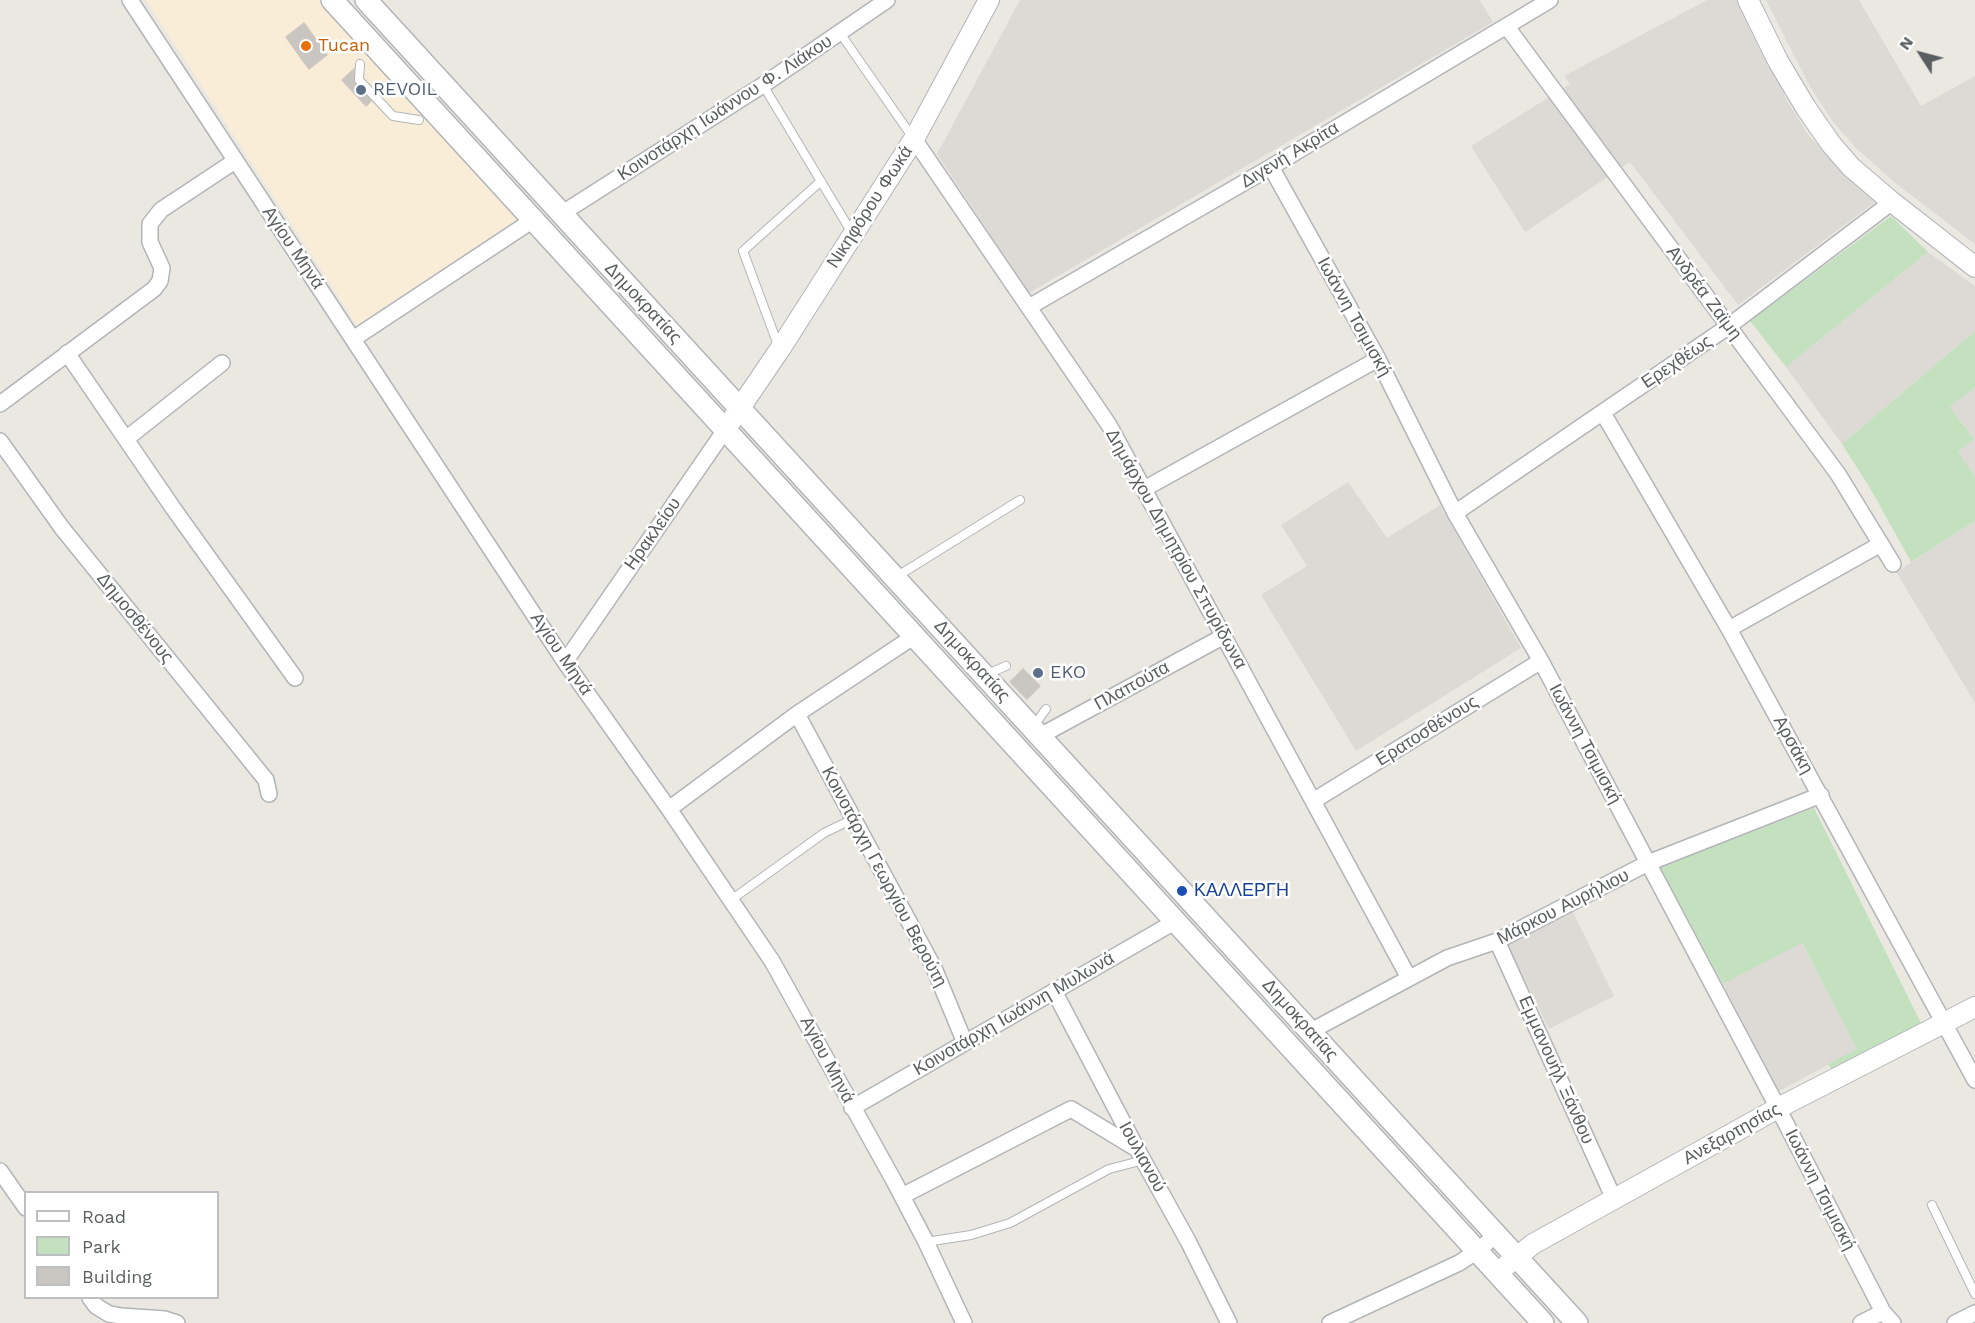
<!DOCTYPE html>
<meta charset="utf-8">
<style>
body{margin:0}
#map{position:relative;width:1975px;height:1323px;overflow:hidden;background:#ebe8e1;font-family:"Work Sans",sans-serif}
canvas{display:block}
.legend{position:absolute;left:24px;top:1191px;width:195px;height:108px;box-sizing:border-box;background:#fff;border:2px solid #bdbfc0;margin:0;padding:8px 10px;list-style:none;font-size:18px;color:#5a5e61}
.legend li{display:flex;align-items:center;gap:12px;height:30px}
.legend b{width:30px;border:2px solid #bdbfc0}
.north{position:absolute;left:1891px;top:24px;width:60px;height:60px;-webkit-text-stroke:4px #fff;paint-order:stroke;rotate:306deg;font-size:16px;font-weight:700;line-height:24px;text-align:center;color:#5a5e61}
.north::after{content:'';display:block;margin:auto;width:21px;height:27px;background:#5a5e61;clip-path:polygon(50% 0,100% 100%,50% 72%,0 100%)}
</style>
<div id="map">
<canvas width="1975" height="1323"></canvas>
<ul class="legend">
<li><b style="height:8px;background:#fff"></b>Road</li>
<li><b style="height:16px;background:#c4e1bf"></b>Park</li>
<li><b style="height:16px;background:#c9c5c0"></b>Building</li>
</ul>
<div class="north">N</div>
</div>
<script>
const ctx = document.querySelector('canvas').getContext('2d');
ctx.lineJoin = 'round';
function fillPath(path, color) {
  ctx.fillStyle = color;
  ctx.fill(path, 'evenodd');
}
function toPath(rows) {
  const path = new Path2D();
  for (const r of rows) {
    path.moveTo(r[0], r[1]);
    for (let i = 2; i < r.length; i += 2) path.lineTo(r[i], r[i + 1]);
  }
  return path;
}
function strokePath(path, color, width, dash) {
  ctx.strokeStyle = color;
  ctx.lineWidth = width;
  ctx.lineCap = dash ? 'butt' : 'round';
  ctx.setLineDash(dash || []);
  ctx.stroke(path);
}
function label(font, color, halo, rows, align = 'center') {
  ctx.font = font + ' "Work Sans",sans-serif';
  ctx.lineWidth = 5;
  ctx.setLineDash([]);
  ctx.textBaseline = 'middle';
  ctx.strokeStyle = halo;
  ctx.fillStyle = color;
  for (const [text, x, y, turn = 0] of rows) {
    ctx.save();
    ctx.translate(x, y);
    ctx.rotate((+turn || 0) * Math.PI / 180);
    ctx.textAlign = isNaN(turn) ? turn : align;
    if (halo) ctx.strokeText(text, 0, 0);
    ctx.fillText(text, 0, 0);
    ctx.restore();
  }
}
fillPath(toPath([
 [146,0,323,0,521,217,357,325]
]), '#faedd7');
fillPath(toPath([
 [1020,0,1480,0,1493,22,1029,293,937,154],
 [1707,0,1739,0,1771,62,1786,99,1809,136,1875,202,1738,305,1630,162,1525,232,1471,146,1570,84,1564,76],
 [1766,0,1859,0,1921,106,1975,76,1975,244,1894,182,1856,148,1834,123,1810,87],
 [1928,252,1975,286,1975,331,1842,444,1786,367],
 [1975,387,1975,477,1958,452,1974,439,1950,407],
 [1348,482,1387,538,1440,505,1521,648,1356,751,1261,595,1307,566,1281,525],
 [1975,521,1975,703,1896,572],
 [1572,910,1614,996,1549,1029,1506,942],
 [1801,942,1858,1049,1779,1091,1723,984]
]), '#dddad6');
fillPath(toPath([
 [1891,216,1928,252,1786,367,1750,321],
 [1975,331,1975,387,1950,407,1974,439,1958,452,1975,477,1975,521,1911,562,1870,488,1842,444],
 [1814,808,1921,1023,1832,1070,1828,1064,1857,1049,1802,943,1723,984,1660,867]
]), '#c4e1bf');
const building = toPath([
 [304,23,327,55,309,69,286,37,304,23],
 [354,69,354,82,371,101,366,106,342,80,354,69],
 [1023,669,1040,686,1027,699,1010,682,1023,669]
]);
fillPath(building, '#c9c5c0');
strokePath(building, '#cfc8c0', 1.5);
const service = toPath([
 [840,33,913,138],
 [360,64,359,80,393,116,419,120],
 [763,85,852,233],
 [778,345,743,251,821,181],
 [896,577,1020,500],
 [985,675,1006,666],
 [1033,727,1046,709],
 [731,900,824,833,853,819],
 [1932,1205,1975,1294],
 [926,1242,971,1235,1010,1223,1109,1169,1144,1160]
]);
const minor = toPath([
 [130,0,565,662,669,809,772,961,894,1181,926,1242,964,1323],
 [1507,27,1838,474,1893,564],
 [914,139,1109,425,1409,978],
 [1271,167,1378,359,1455,513,1541,661,1778,1108,1883,1312,1893,1323],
 [561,214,763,85,887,0],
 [1029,307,1271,167,1550,0],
 [353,339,533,220],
 [67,353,173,508,295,678],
 [0,404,154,289,160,281,162,268,150,242,150,224,161,210,235,161],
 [1603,413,1729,629,1975,1080],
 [126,439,222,363],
 [0,441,62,528,266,780,269,794],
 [1144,489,1378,359],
 [1455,513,1729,326,1892,202],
 [1729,629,1881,544],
 [565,662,725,430],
 [797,714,934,968,965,1043],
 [1040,736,1224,636],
 [1313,801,1541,661],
 [669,809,797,714,913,637],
 [1497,941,1614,1199],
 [1054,991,1137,1149,1188,1241,1229,1323],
 [1311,1031,1447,958,1497,941,1648,863,1821,795],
 [852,1108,1176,921],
 [0,1171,26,1208],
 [902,1196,1071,1109,1137,1149],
 [90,1298,96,1306,109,1314,121,1316,165,1319,177,1323],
 [1330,1323,1459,1263,1477,1251,1496,1235],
 [1861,1323,1883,1312],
 [1955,1323,1975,1313]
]);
const tertiary = toPath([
 [1748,0,1778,61,1806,108,1831,144,1851,167,1892,202,1975,267],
 [725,430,780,349,914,139,989,0],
 [1497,1273,1533,1244,1778,1108,1975,1007]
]);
const secondary = toPath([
 [332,0,1543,1323],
 [366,0,1577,1323]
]);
strokePath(service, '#b2b5b8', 10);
strokePath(minor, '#b2b5b8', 18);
strokePath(tertiary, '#b2b5b8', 22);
strokePath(secondary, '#b1b5b8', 24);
strokePath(service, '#fff', 8);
strokePath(minor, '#fff', 15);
strokePath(tertiary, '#fff', 20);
strokePath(secondary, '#fff', 21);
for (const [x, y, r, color] of [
 [306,46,6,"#e8710a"],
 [361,90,6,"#5c6f8a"],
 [1038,673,6,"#5c6f8a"],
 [1182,891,6,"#1a4fb4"]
]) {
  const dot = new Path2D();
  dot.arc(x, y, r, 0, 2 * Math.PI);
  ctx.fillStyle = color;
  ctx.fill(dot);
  strokePath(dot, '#fff', 2);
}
label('18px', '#c56008', '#fff', [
 ["Tucan",318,46]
], 'left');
label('18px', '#4e5e75', '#fff', [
 ["REVOIL",373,90],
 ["EKO",1050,673]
], 'left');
label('18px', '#5a5e61', '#fff', [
 ["Κοινοτάρχη Ιωάννου Φ. Λιάκου",725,108,-33],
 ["Διγενή Ακρίτα",1290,155,-31],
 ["Νικηφόρου Φωκά",870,207,-57],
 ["Αγίου Μηνά",293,248,56],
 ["Ανδρέα Ζαϊμη",1704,293,53],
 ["Δημοκρατίας",643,303,47],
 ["Ιωάννη Τσιμισκή",1354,317,61],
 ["Ερεχθέως",1677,362,-34],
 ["Ηρακλείου",653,534,-55],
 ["Δημάρχου Δημητρίου Σπυρίδωνα",1176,549,61],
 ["Δημοσθένους",135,618,51],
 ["Αγίου Μηνά",561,654,56],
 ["Δημοκρατίας",972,661,48],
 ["Πλαπούτα",1132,686,-29],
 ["Ερατοσθένους",1427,731,-32],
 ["Ιωάννη Τσιμισκή",1585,744,62],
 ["Αρσάκη",1793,745,61],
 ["Κοινοτάρχη Γεωργίου Βερούτη",884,877,62],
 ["Μάρκου Αυρήλιου",1563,907,-27],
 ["Κοινοτάρχη Ιωάννη Μυλωνά",1014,1014,-30],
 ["Δημοκρατίας",1300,1020,48],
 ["Αγίου Μηνά",827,1060,62],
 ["Εμμανουήλ Ξάνθου",1556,1070,66],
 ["Ανεξαρτησίας",1732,1134,-29],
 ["Ιουλιανού",1142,1157,61],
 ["Ιωάννη Τσιμισκή",1820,1190,63]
]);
label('18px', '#164399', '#fff', [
 ["ΚΑΛΛΕΡΓΗ",1194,891]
], 'left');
</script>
